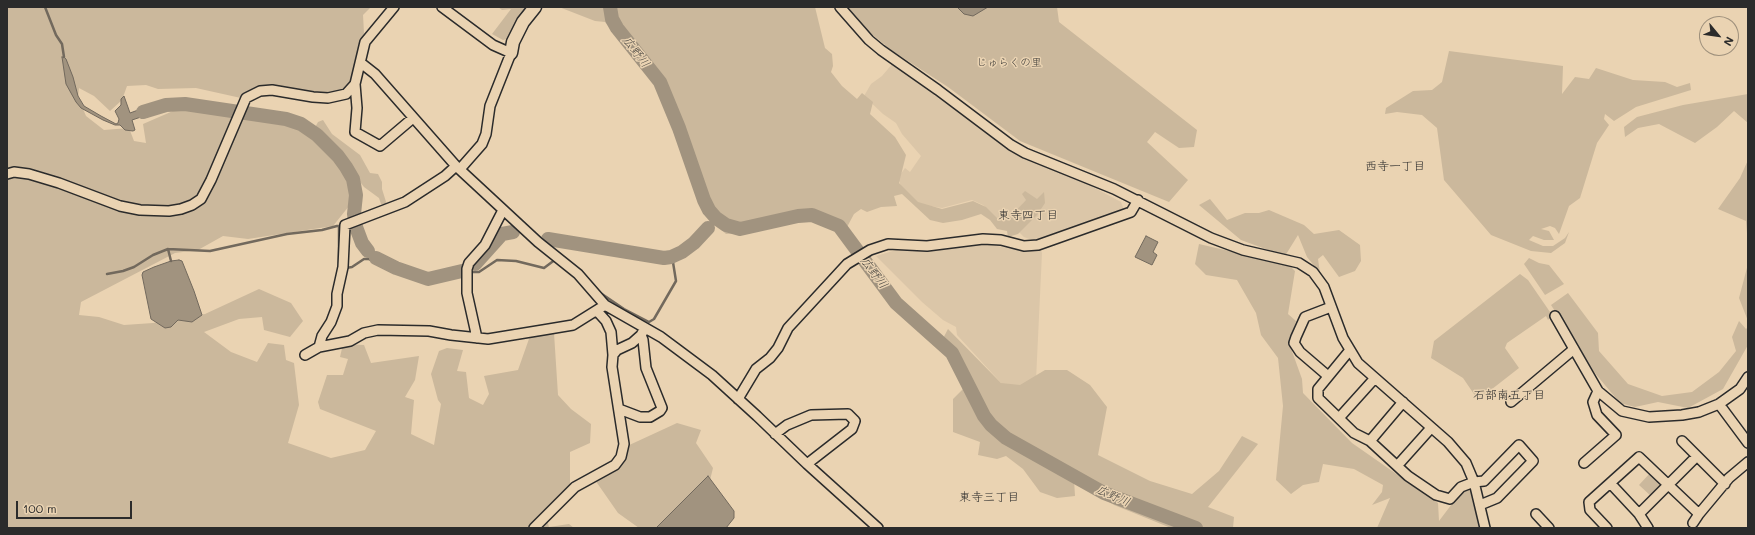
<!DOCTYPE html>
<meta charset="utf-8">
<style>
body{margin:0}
#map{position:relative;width:1755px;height:535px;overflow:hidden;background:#ead3b2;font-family:Mali,sans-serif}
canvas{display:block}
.frame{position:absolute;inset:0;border:8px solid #2b2b2b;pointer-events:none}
.north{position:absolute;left:1699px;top:16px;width:40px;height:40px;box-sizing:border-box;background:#ead3b2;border:1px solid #9e907c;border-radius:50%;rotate:119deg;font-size:11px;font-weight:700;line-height:16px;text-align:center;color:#2b2b2b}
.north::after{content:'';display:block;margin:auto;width:14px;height:18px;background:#2b2b2b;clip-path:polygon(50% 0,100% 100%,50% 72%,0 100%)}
.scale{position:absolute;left:16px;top:501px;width:116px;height:18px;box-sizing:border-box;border:2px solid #2b2b2b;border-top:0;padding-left:5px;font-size:12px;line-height:14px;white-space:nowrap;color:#2b2b2b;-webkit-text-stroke:3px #ead3b2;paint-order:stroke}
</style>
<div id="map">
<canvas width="1755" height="535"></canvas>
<div class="frame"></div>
<div class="north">N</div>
<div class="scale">100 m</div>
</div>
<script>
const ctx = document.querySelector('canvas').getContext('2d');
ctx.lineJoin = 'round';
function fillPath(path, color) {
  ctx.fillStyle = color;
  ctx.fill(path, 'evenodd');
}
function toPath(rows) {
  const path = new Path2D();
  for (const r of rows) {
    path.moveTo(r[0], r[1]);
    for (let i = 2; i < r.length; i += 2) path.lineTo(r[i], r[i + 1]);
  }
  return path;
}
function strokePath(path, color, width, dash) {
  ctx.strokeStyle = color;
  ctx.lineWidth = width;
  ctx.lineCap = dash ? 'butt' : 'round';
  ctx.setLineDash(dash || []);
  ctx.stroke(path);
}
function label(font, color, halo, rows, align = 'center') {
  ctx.font = font + ' Mali,"Klee One",sans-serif';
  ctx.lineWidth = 3;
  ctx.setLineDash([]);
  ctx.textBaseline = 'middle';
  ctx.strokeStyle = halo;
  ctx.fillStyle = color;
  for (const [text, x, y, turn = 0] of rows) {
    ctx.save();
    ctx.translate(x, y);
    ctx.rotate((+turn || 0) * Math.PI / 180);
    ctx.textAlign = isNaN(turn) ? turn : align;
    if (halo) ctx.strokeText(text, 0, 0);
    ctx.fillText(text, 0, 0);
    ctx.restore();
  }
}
fillPath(toPath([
 [893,63,1022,157,1076,178,1121,202,1124,210,1038,242,1024,237,1017,230,1030,196,1008,220,999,222,983,205,972,200,942,208,918,204,902,189,898,178,905,168,910,172,921,156,902,134,896,123,883,114,864,96,871,84,882,76],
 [985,244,1025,251,1040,248,1042,253,1036,380,1024,385,1003,385,957,335,956,327,943,320,922,302,876,256,896,250,932,251]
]), '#dbc6a8');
fillPath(toPath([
 [7,7,371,7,363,15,364,33,355,80,344,94,260,94,241,98,196,88,158,89,146,85,127,86,122,100,110,111,94,96,79,88,78,97,86,116,104,130,129,128,134,141,146,143,143,124,173,111,205,109,242,119,263,118,294,124,312,133,318,122,323,120,332,134,360,155,370,173,378,174,382,182,382,189,387,205,381,204,379,198,364,187,350,169,353,201,333,226,248,239,223,236,198,250,175,253,81,302,79,315,99,317,124,325,153,323,205,314,259,289,291,303,303,321,290,337,264,330,262,317,239,319,204,332,231,352,257,362,268,343,284,345,286,360,294,363,299,405,288,443,331,458,365,450,376,431,320,409,318,402,327,375,343,375,348,359,340,357,343,344,364,345,371,363,419,356,415,380,405,397,414,400,411,434,434,445,441,404,438,400,431,374,439,351,447,348,463,350,457,371,466,372,469,398,483,405,489,394,484,376,518,370,530,336,554,333,558,395,571,409,591,424,590,443,570,452,570,488,546,516,549,527,569,524,574,528,7,528],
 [498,7,527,7,507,39,503,40,492,34,511,9,502,10],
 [559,7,815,7,825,48,832,54,833,66,831,72,842,86,857,99,862,93,873,102,870,114,895,137,906,155,899,183,918,202,942,209,973,201,986,207,1000,221,1009,218,1026,200,1022,194,1025,191,1037,199,1044,192,1045,203,1037,215,1018,234,1008,237,1007,231,997,229,990,220,981,214,962,220,943,223,930,220,902,194,894,196,897,206,881,207,867,212,861,209,854,214,846,229,830,218,806,212,775,215,762,221,746,233,726,234,704,214,659,90,605,22,595,21],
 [848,7,1057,7,1059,22,1197,130,1194,147,1179,148,1155,132,1147,142,1188,180,1169,202,1020,141,948,87,891,50,861,25],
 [1449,51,1563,66,1562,94,1575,77,1589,79,1596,68,1633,80,1665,82,1677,87,1690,83,1691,90,1636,107,1614,121,1605,114,1604,119,1609,125,1597,143,1580,198,1569,206,1559,234,1555,228,1550,226,1541,229,1549,231,1554,240,1544,240,1533,236,1529,240,1543,246,1553,246,1565,238,1569,232,1565,243,1551,253,1531,251,1491,235,1444,180,1437,128,1422,115,1397,112,1385,114,1386,108,1413,91,1432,90,1442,82],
 [1748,94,1748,123,1734,111,1717,127,1695,143,1659,124,1638,128,1625,137,1624,127,1637,117,1683,105],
 [1748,160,1748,245,1746,221,1718,209,1740,178],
 [1210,199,1227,220,1245,213,1259,213,1269,210,1304,225,1314,234,1339,230,1360,245,1361,261,1355,271,1339,277,1323,255,1318,259,1320,273,1307,257,1298,235,1285,256,1241,240,1199,205],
 [1199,244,1289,265,1295,271,1288,314,1296,321,1289,343,1302,379,1303,393,1352,443,1438,503,1439,521,1464,488,1472,486,1481,528,1377,528,1390,498,1372,505,1382,492,1383,485,1354,469,1323,464,1319,482,1303,485,1291,494,1276,480,1283,406,1278,358,1261,335,1256,313,1237,280,1206,275,1195,264],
 [1529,258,1539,263,1549,265,1564,284,1545,295,1524,264],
 [1748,264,1748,321,1739,298],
 [1520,274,1528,280,1550,312,1550,318,1548,320,1546,316,1507,343,1505,348,1519,368,1478,400,1463,378,1431,358,1434,341],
 [1568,293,1598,333,1599,351,1628,384,1662,396,1692,392,1719,372,1736,351,1732,337,1739,321,1746,329,1748,327,1748,345,1723,389,1688,408,1658,402,1635,407,1620,403,1594,372,1551,305],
 [948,329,1001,383,1020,385,1045,370,1067,370,1090,385,1107,407,1098,455,1150,481,1192,494,1219,471,1242,436,1258,444,1208,507,1234,517,1233,528,1171,528,1114,505,1074,480,1075,496,1057,498,1040,492,1023,469,1006,456,997,459,978,455,980,442,953,432,953,399,963,389,953,360,939,346],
 [677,423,701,430,696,443,713,468,709,484,661,528,639,528,618,513,595,480,623,462,625,447],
 [1651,472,1660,482,1660,488,1652,497,1639,485]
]), '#cbb89c');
const water = toPath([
 [957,7,988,7,973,16,964,14,957,7],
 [62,57,64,57,66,59,73,77,78,96,84,106,101,116,116,124,118,123,119,119,115,111,121,105,121,99,124,96,130,113,160,102,162,110,132,120,135,130,133,131,125,130,120,125,115,125,103,120,81,108,76,102,66,84,62,57],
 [1146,236,1158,242,1153,252,1157,255,1152,265,1135,257,1146,236],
 [179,260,182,261,194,291,202,315,192,322,178,320,171,327,165,328,151,319,142,275,143,272,154,267,171,261,179,260],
 [708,476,734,511,734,518,726,528,656,528,708,476]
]);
fillPath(water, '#a1937f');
strokePath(water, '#72695d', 1);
strokePath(toPath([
 [45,7,56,35,62,44,64,57],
 [713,221,716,218],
 [168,249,171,261],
 [346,268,352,267,364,259,369,259,387,267,391,266],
 [473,272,479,272,497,260,516,261,544,268,556,259],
 [107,274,123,271,134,267,153,255,168,249,210,251,287,234,322,230,337,226,339,226,339,263],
 [599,292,624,309,649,322,654,319,676,281,672,256]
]), '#72695d', 2.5);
strokePath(toPath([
 [610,7,612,19,617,28,660,82,679,128,704,200,709,210,716,218,726,225,740,229,798,216,812,215,839,226,896,303,952,353,984,416,991,425,1006,438,1104,493,1196,528],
 [143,112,166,105,185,104,286,119,301,124,317,135,338,156,346,167,353,179,356,195,354,214,356,227,362,243,368,251],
 [548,239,664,258,671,257,682,252,694,243,708,228],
 [376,258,396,268,428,279,462,271],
 [475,264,502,234,513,232]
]), '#a1937f', 14);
const minor = toPath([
 [442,7,493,45,511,53,490,106,486,134,482,144,460,169],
 [840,7,869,40,881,50,938,90,1011,145,1025,153,1114,189,1211,238,1243,250,1299,263,1313,272,1324,287,1343,338,1358,363,1448,442,1466,463,1474,482,1485,528],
 [361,63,375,74,456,166,538,242,578,274,605,305,661,337,712,375,757,416,807,464,878,528],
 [355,84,357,108,355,132,380,146,413,118],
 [7,174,14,172,29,174,59,183,120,206,140,210,169,211,181,209,192,205,201,199,211,180,246,98,260,91,272,90,313,97,328,98,346,94,355,84,365,42,394,7],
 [597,311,606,321,611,332,613,355],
 [1555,316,1598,391,1622,411,1649,417,1682,415,1699,412,1719,404,1740,389,1748,377],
 [477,338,467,293,467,269,469,263,485,245,503,210],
 [319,347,322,336,331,322,337,306,337,294,343,267,345,225,405,202,445,176,456,166],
 [1350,350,1318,389,1318,398,1354,433,1370,441,1408,476,1436,495,1450,499,1461,487,1474,482,1484,481,1519,445,1533,461,1497,498,1480,505],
 [305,355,319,347,350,341,364,333,378,330,429,331,451,335,488,339,543,330,573,325,605,305],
 [1328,376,1300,352,1294,343,1296,337,1305,317,1331,307],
 [738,399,756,369,770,358,778,348,788,328,847,264,870,250,888,244,927,246,983,239,1001,240,1024,246,1038,245,1131,212,1138,200],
 [1511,402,1574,349],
 [1719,404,1748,443],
 [619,409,640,417,650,417,660,411,662,408,646,368,643,340,641,335],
 [1339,418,1375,378],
 [775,434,787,425,811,415,848,414,855,421,852,429,807,464],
 [1370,441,1403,402],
 [1682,441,1725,484],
 [1584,463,1616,435,1597,415,1593,402,1598,391],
 [1397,466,1431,428],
 [1611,484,1639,514,1648,528],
 [1536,514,1549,528],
 [1639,514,1697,456],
 [1693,523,1699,514],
 [534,528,575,487,615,465,621,457,624,444,612,367,613,355,617,350,632,343,641,335,645,328],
 [1607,528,1590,510,1589,502,1639,457,1699,514,1729,478,1748,462]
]);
const major = toPath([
 [511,53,513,42,523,22,535,7]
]);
strokePath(minor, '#2b2b2b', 12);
strokePath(major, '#2b2b2b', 15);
strokePath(minor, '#ead3b2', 9);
strokePath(major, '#ead3b2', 12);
label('11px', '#43403c', '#ead3b2', [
 ["じゅらくの里",1009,63]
]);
label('italic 12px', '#484540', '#ead3b2', [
 ["広野川",636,52,52],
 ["広野川",874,273,53],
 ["広野川",1113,496,23]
]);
label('12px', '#2b2b2b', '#ead3b2', [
 ["西寺一丁目",1395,166],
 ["東寺四丁目",1028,215],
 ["石部南五丁目",1509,395],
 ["東寺三丁目",989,497]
]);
</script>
